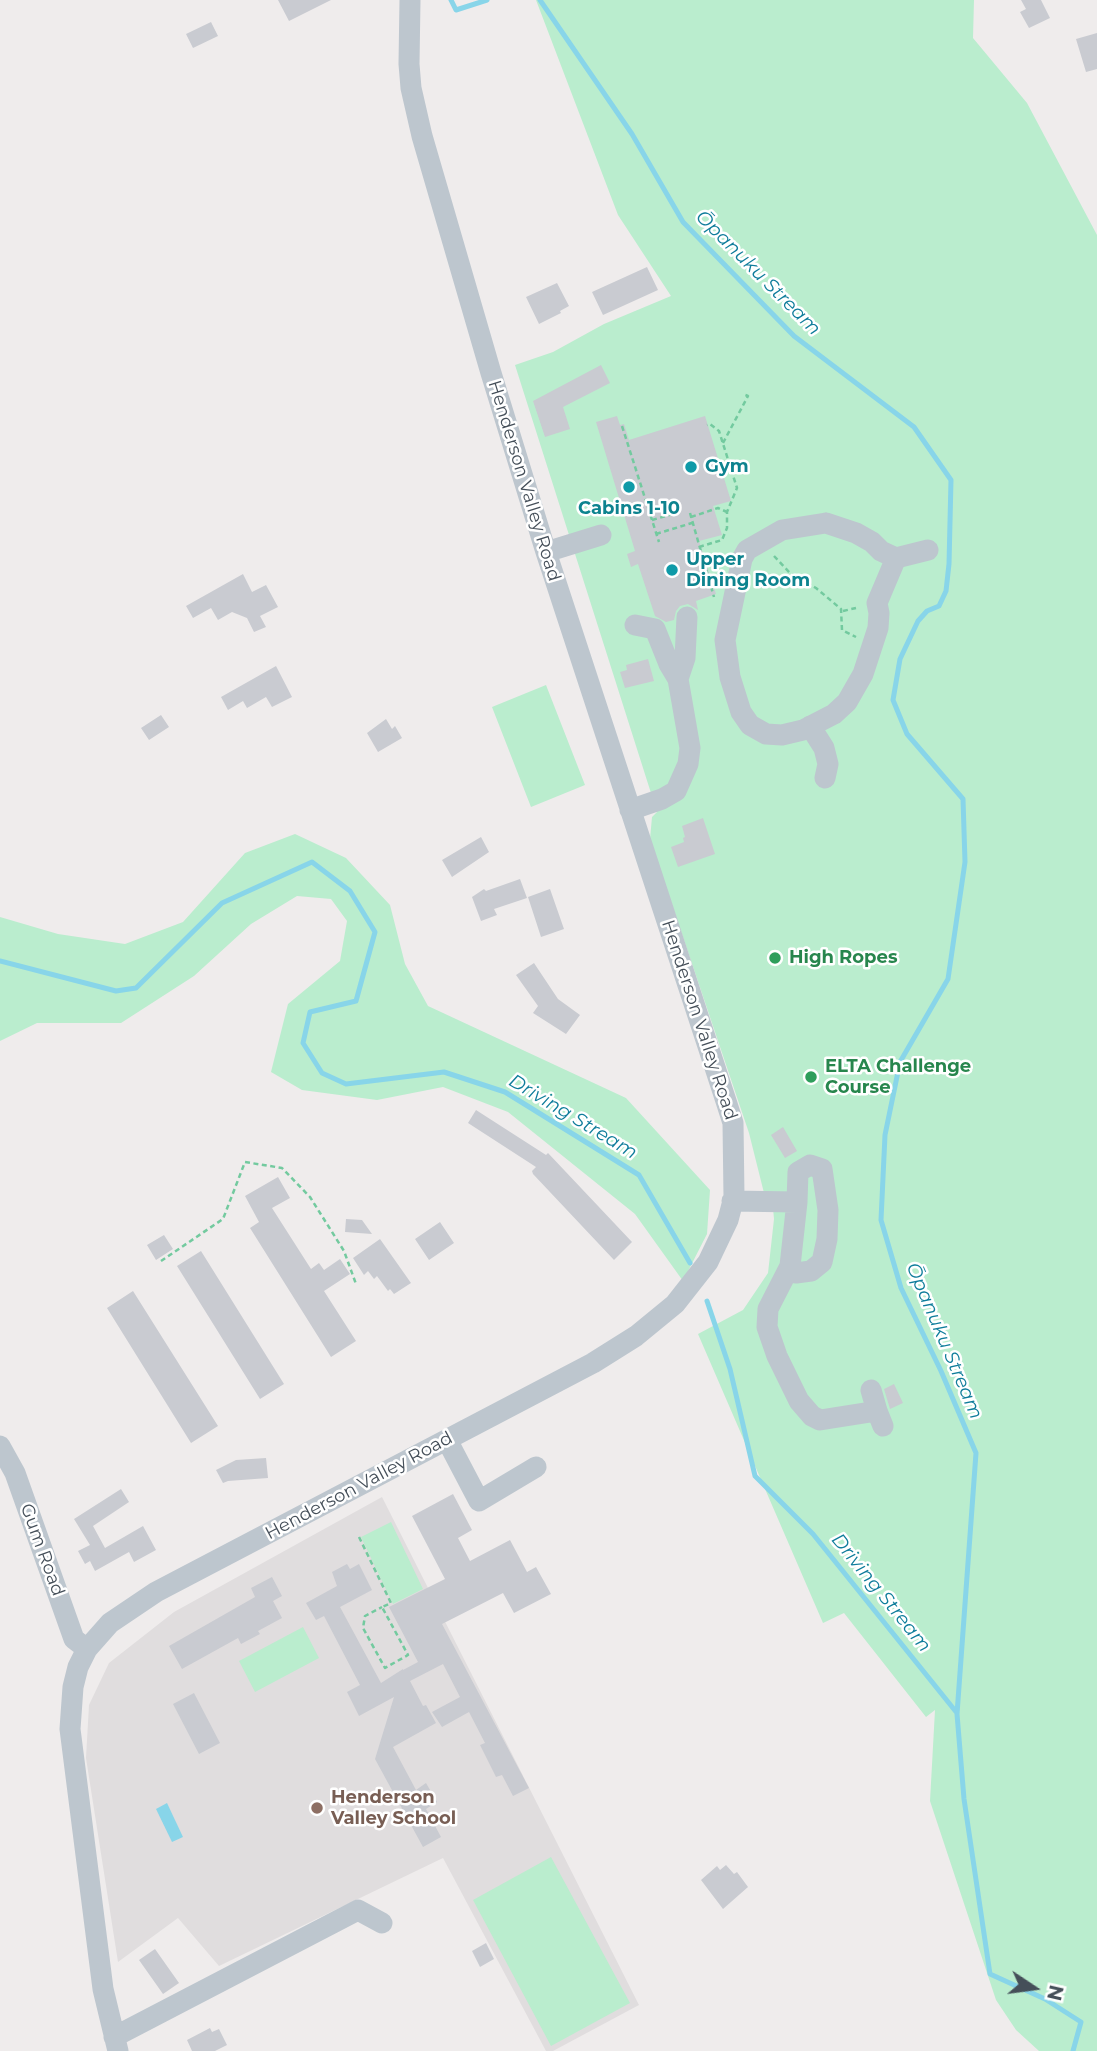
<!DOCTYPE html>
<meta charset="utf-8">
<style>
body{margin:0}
#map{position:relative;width:1097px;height:2051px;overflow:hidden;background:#efecec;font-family:Montserrat,sans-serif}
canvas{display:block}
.north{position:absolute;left:999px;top:1953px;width:70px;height:70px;-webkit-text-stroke:5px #fff;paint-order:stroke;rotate:103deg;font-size:19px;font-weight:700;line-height:28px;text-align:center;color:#454f59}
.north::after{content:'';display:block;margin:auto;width:24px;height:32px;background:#454f59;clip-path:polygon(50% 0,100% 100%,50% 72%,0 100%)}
</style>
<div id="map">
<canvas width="1097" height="2051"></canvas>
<div class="north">N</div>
</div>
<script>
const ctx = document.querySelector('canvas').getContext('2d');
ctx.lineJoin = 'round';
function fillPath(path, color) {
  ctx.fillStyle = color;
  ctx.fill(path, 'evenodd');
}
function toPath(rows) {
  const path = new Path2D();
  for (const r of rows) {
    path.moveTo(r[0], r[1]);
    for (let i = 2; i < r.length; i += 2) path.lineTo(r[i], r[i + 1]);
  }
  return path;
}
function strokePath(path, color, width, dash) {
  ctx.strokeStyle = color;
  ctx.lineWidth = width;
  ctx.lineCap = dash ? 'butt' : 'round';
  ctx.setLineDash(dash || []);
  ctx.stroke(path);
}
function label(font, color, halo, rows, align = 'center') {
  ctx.font = font + ' Montserrat,sans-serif';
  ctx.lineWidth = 5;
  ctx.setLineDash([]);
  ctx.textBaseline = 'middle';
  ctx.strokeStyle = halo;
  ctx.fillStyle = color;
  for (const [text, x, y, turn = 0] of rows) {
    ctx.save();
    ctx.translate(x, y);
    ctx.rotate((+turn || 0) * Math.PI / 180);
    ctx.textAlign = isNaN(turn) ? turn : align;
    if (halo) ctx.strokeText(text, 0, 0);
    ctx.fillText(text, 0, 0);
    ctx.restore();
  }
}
fillPath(toPath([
 [382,1497,639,2005,553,2051,546,2051,443,1858,219,1966,178,1918,118,1962,86,1758,89,1705,109,1663,174,1612]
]), '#e0ddde');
fillPath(toPath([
 [536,0,974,0,973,38,1027,103,1097,235,1097,2051,1039,2051,1016,2030,996,2000,930,1801,935,1710,926,1717,844,1613,823,1623,698,1334,743,1310,768,1273,774,1219,772,1197,765,1197,749,1133,650,839,652,817,657,812,515,365,553,352,604,324,671,296,618,215],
 [546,685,585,785,531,807,492,707],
 [295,834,346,858,390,905,405,964,428,1006,626,1098,710,1190,707,1234,683,1281,635,1214,508,1112,443,1087,377,1100,302,1090,271,1072,288,1004,340,961,347,921,331,899,297,896,251,924,194,976,121,1023,37,1023,0,1041,0,917,58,934,125,944,183,922,245,853],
 [391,1522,423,1589,393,1604,361,1537],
 [303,1627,319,1658,255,1692,239,1661],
 [551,1857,630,2003,551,2046,473,1900]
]), '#baedce');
fillPath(toPath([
 [167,1803,183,1837,172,1842,156,1809]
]), '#88d5e9');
strokePath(toPath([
 [451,0,456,10,487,0],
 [540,0,632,134,683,222,794,336,914,427,951,480,949,564,946,591,939,606,927,611,918,621,900,659,893,700,907,734,963,799,965,862,948,979,900,1062,885,1135,881,1220,901,1288,941,1371,976,1453,957,1714,964,1799,990,1974,1045,1999,1081,2022,1073,2051],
 [0,961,116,991,136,988,222,903,312,862,350,891,375,932,356,1001,310,1012,303,1043,322,1073,346,1084,444,1072,505,1092,639,1175,690,1263],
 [707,1301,730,1369,755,1476,813,1534,957,1713]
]), '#88d5e9', 5);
fillPath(toPath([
 [278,0,331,0,289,21],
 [1021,0,1041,0,1050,18,1029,28,1020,12,1026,9],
 [211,22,218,36,193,48,186,34],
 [1097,33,1097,69,1086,72,1076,39],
 [647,267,658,290,603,315,592,292],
 [557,283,569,306,560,311,561,313,539,324,526,297],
 [601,365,610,383,563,407,570,429,545,437,533,401],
 [617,416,620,425,624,424,629,440,705,416,731,501,713,506,722,535,699,541,716,594,696,601,698,610,688,604,680,606,676,611,674,620,666,622,655,616,638,564,631,567,627,554,635,551,596,422],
 [243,574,252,592,266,585,278,607,260,616,266,627,254,632,247,618,232,612,218,620,211,608,193,618,186,606],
 [648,659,654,681,625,688,620,672,627,670,626,665],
 [276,666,292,697,272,707,266,697,247,708,243,701,228,710,221,697],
 [161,715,169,727,149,740,141,728],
 [386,719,392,729,395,726,402,738,378,752,367,733],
 [703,818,715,854,678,867,671,847,684,842,683,838,685,837,682,826],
 [481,837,489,852,452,877,442,860],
 [520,879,527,898,494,909,497,915,481,921,472,897,484,889,486,891],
 [550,889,564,929,541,937,528,897],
 [534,963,558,999,580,1015,566,1034,533,1013,538,1006,516,975],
 [476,1110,546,1155,548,1153,632,1242,614,1260,533,1174,532,1171,536,1167,468,1123],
 [783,1127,797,1151,785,1158,771,1135],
 [278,1177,290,1198,272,1208,311,1269,319,1263,324,1270,340,1259,350,1274,324,1291,356,1341,331,1357,250,1228,259,1222,245,1196],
 [346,1219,362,1220,372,1234,345,1232],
 [440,1222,454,1243,429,1260,415,1239],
 [164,1235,173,1249,156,1260,147,1245],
 [380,1239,411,1283,394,1294,390,1289,388,1291,377,1276,374,1279,368,1271,364,1275,353,1258],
 [201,1251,284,1384,260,1399,177,1266],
 [133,1291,218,1426,191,1443,107,1308],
 [894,1384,903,1403,890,1409,884,1389],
 [266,1458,268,1478,228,1481,223,1483,216,1470,236,1460],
 [121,1489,129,1502,93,1526,105,1548,143,1526,156,1550,134,1562,129,1552,95,1571,90,1561,85,1564,78,1551,90,1545,74,1519],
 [453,1494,472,1530,458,1538,470,1561,510,1540,527,1572,536,1567,551,1594,514,1613,503,1593,442,1624,529,1788,513,1796,502,1775,496,1777,480,1745,485,1743,469,1712,442,1727,432,1712,460,1697,443,1664,410,1681,423,1706,426,1705,436,1723,393,1747,416,1790,426,1783,437,1802,426,1809,441,1837,423,1847,375,1759,394,1697,359,1716,347,1692,360,1685,324,1616,316,1620,306,1603,337,1586,332,1572,347,1564,350,1569,359,1564,372,1590,340,1607,381,1683,403,1669,403,1670,418,1662,389,1607,445,1579,412,1516],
 [272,1577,282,1596,273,1601,282,1618,258,1631,260,1634,241,1644,238,1638,182,1669,169,1646,255,1597,251,1588],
 [194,1693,220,1743,199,1754,173,1704],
 [726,1865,734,1874,737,1872,748,1887,723,1909,701,1880,717,1866,720,1870],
 [486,1943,494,1959,480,1967,472,1951],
 [155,1949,179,1983,163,1994,139,1960],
 [210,2028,212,2032,219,2029,227,2045,215,2051,192,2051,187,2040]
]), '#c9cbd1');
strokePath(toPath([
 [622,426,659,542],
 [723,443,748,396,743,394],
 [690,513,714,597],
 [691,517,718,508,727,512],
 [652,520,676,513],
 [656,534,692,523],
 [699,547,722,540,727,528,727,512,737,488,719,431,710,424,707,425],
 [774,556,790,573,816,588,841,609,842,630,856,637],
 [843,611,856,608],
 [161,1261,223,1219,245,1162,282,1168,310,1197,344,1251,356,1284],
 [359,1537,391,1603,382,1607,408,1655,385,1668,363,1628,365,1616,382,1607]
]), '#73ca9f', 2.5, [5, 3.5]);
strokePath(toPath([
 [826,523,856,533,872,542,881,551,896,558,877,603,879,613,878,628,863,674,847,702,834,714,803,730,782,735,766,734,750,725,741,712,730,677,725,640,742,559,747,550,782,530,826,523],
 [546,552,601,535],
 [896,558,928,550],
 [678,679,685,658,687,617],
 [810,726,824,748,828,764,825,778],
 [630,810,662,799,676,791,688,764,690,748,678,679,669,664,655,629,635,625],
 [732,1201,797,1202,798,1172,810,1165,822,1169,828,1210,827,1239,822,1262,811,1271,796,1273,790,1266,797,1202],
 [790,1266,768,1309,767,1327,777,1356,799,1401,812,1416,820,1420,877,1411,883,1426],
 [871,1390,877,1411],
 [447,1440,479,1501,536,1467],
 [0,1446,15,1473,74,1639,87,1649],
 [114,2037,358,1910,382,1923],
 [118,2051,103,1989,70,1729,73,1687,78,1667,87,1649,110,1623,156,1592,593,1363,636,1336,675,1304,708,1262,728,1220,734,1197,733,1123,726,1101,546,552,491,373,422,136,411,88,409,64,410,0]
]), '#bdc6ce', 21);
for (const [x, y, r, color] of [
 [691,467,7,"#0f9aa8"],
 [629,487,7,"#0f9aa8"],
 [672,570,7,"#0f9aa8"],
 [775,958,7,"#2e9e5b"],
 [811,1077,7,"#2e9e5b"],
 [317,1808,7,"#8d6e63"]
]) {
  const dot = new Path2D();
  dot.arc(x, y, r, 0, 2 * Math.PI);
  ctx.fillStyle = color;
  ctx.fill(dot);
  strokePath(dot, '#fff', 2.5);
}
label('bold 18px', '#0d838f', '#fff', [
 ["Gym",705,467],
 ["Cabins 1-10",629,509,"center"],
 ["Upper",686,560],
 ["Dining Room",686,581]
], 'left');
label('18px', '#454f59', '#fff', [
 ["Henderson Valley Road",524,481,73],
 ["Henderson Valley Road",699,1020,72],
 ["Henderson Valley Road",359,1486,-28],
 ["Gum Road",42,1550,70]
]);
label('bold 18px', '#27864d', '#fff', [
 ["High Ropes",789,958],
 ["ELTA Challenge",825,1067],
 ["Course",825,1088]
], 'left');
label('bold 18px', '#785e54', '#fff', [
 ["Henderson",331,1798],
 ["Valley School",331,1819]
], 'left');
label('italic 19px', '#0f7d9b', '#fff', [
 ["Ōpanuku Stream",758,273,45],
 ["Driving Stream",573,1117,31],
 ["Ōpanuku Stream",944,1341,67],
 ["Driving Stream",881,1593,51]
]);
</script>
